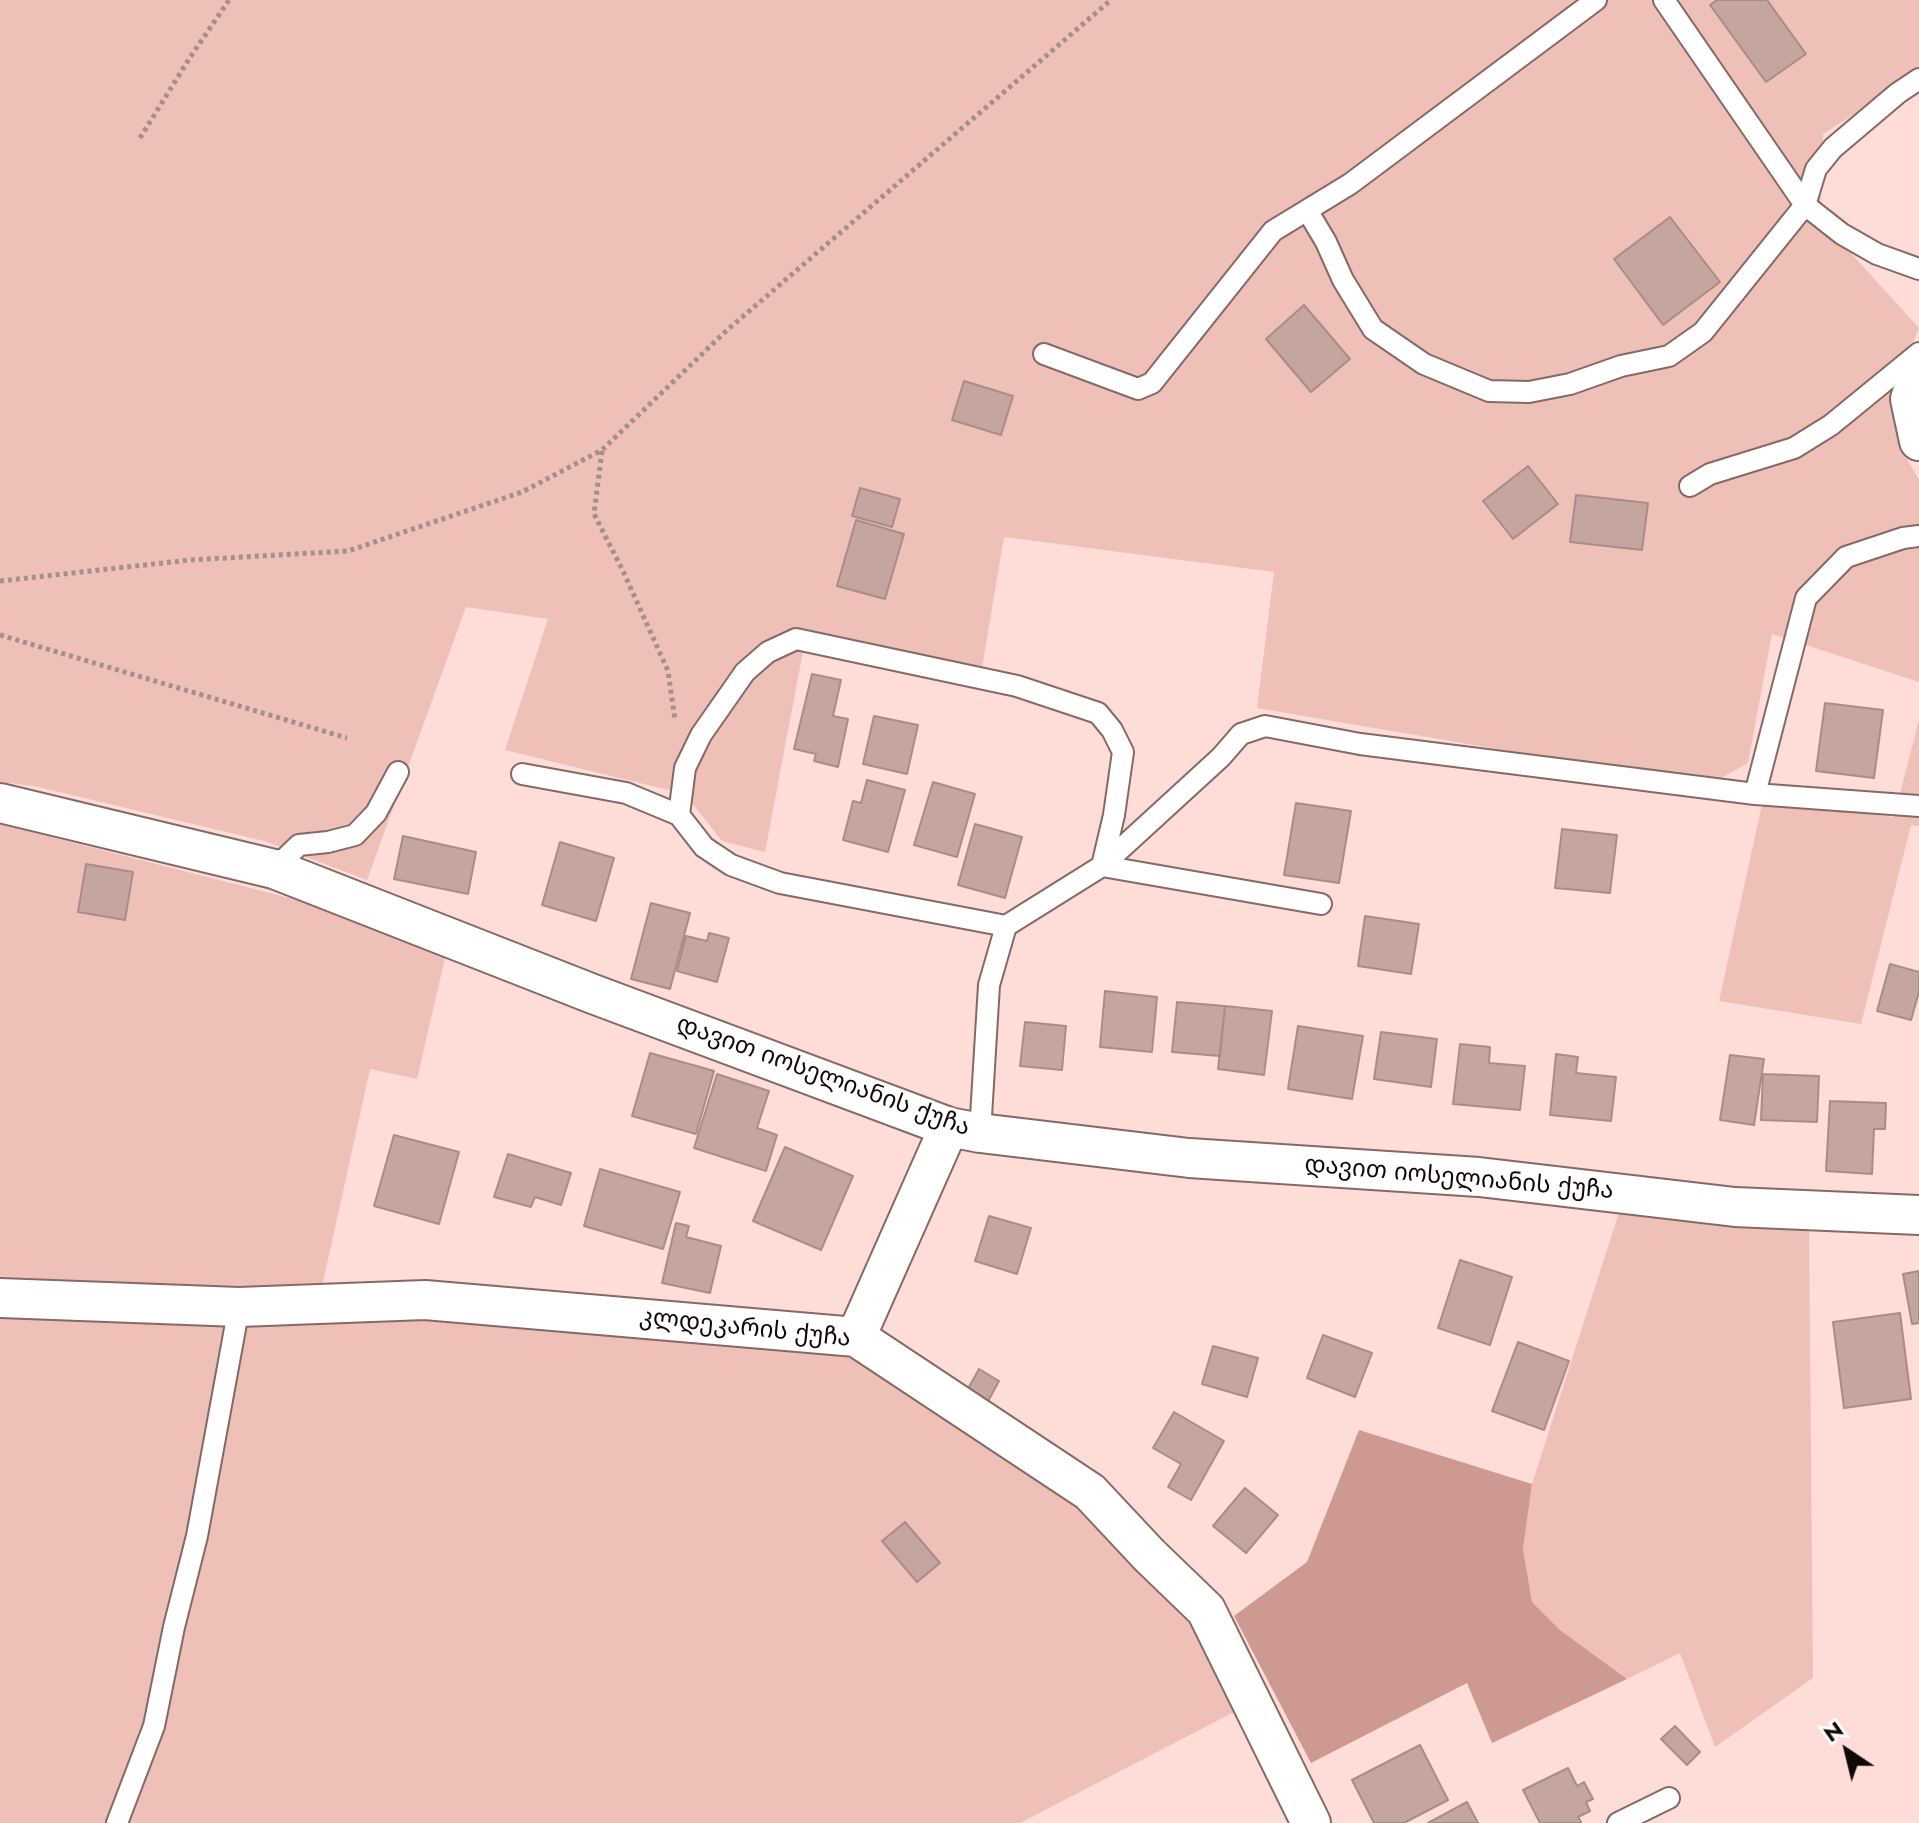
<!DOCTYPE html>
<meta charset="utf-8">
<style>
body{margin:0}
#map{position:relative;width:1919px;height:1823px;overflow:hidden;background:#fedcd7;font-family:Jost,sans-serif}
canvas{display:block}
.north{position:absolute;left:1807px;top:1711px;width:80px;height:80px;-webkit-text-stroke:6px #fff;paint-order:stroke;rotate:325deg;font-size:22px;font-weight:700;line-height:32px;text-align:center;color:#120807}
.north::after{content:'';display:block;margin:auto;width:28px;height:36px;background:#120807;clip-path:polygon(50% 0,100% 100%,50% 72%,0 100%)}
</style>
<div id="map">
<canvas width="1919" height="1823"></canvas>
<div class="north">N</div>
</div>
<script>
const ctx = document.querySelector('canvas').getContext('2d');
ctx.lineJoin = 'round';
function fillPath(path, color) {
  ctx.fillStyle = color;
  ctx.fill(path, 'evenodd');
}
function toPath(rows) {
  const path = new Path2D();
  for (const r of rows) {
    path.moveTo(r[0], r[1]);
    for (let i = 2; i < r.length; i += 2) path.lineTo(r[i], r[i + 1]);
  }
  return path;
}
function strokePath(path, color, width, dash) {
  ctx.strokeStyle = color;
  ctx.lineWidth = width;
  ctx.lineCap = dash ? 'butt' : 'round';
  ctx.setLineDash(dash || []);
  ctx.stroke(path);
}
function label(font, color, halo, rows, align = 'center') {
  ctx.font = font + ' Jost,"Noto Sans Georgian",sans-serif';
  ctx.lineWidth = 6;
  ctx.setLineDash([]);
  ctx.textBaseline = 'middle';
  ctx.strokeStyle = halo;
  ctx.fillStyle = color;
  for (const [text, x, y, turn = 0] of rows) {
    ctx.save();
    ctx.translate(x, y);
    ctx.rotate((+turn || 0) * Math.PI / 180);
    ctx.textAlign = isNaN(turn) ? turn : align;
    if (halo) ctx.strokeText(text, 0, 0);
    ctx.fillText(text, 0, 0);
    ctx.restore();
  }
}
fillPath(toPath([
 [0,0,1919,0,1919,73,1823,134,1820,219,1919,328,1890,396,1900,447,1919,480,1919,682,1772,634,1748,763,1709,785,1257,708,1274,572,1004,537,980,680,805,641,765,852,722,841,685,794,505,750,548,619,466,607,367,880,264,841,34,786,0,782],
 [1919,720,1919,826,1911,825,1861,1024,1719,1001,1763,800,1894,817],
 [0,824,313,904,445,958,417,1079,370,1069,314,1323,458,1320,850,1351,906,1393,1078,1509,1187,1620,1242,1708,1020,1823,0,1823],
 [1621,1206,1809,1223,1813,1678,1715,1747,1680,1653,1627,1679,1560,1630,1532,1602,1523,1549,1532,1484]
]), '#efc0b8');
fillPath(toPath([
 [1359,1430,1532,1484,1523,1549,1532,1602,1560,1630,1627,1679,1492,1743,1467,1683,1311,1763,1234,1616,1307,1562]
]), '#cd9991');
const building = toPath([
 [1717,0,1767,0,1806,54,1766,82,1710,5,1717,0],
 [1670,217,1720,282,1663,325,1614,259,1670,217],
 [1304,305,1350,359,1311,392,1266,339,1304,305],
 [964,381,1013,396,1001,435,952,420,964,381],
 [1528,466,1558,504,1513,539,1483,501,1528,466],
 [860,488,900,499,892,527,852,516,860,488],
 [1576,495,1648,503,1642,550,1570,542,1576,495],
 [856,520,904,534,885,599,837,586,856,520],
 [812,674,841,680,833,716,848,719,838,767,814,761,816,754,794,749,812,674],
 [1825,703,1883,710,1874,778,1816,771,1825,703],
 [874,716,918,725,907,774,863,764,874,716],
 [867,780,905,790,888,852,843,840,853,801,861,803,867,780],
 [933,782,975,794,957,857,914,845,933,782],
 [1296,803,1351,811,1339,883,1284,875,1296,803],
 [975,824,1022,837,1005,898,958,885,975,824],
 [1562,829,1617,835,1610,893,1555,888,1562,829],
 [403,836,476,852,468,894,394,879,403,836],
 [560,842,614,858,596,921,542,905,560,842],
 [86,864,133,872,125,920,78,912,86,864],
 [651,903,690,913,670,989,631,979,651,903],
 [1365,916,1419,924,1411,974,1358,966,1365,916],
 [709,933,729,938,717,982,677,971,686,936,707,941,709,933],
 [1890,964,1919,972,1919,992,1911,1020,1877,1011,1890,964],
 [1105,991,1157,997,1152,1052,1100,1047,1105,991],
 [1177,1002,1225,1006,1220,1056,1172,1052,1177,1002],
 [1225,1006,1272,1011,1264,1075,1218,1069,1225,1006],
 [1025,1022,1066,1026,1062,1070,1020,1066,1025,1022],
 [1298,1026,1363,1036,1352,1099,1288,1089,1298,1026],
 [1381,1032,1437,1039,1431,1087,1374,1079,1381,1032],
 [1460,1044,1490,1047,1489,1063,1525,1066,1520,1110,1453,1104,1460,1044],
 [650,1053,714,1071,696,1134,632,1116,650,1053],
 [1556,1054,1578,1057,1576,1073,1616,1077,1611,1121,1550,1115,1556,1054],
 [1730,1055,1764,1059,1754,1125,1720,1120,1730,1055],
 [717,1074,769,1091,757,1128,777,1135,766,1171,694,1148,717,1074],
 [1763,1074,1819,1076,1817,1122,1761,1120,1763,1074],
 [1830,1101,1886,1103,1885,1129,1874,1129,1872,1174,1826,1171,1830,1101],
 [394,1135,459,1152,439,1224,374,1206,394,1135],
 [785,1147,853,1176,821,1250,753,1221,785,1147],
 [508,1154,571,1173,561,1205,535,1197,531,1207,494,1197,508,1154],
 [600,1169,680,1192,663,1249,584,1226,600,1169],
 [989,1216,1031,1228,1017,1274,975,1261,989,1216],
 [676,1223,689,1226,686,1237,721,1246,710,1293,662,1283,676,1223],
 [1460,1260,1512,1277,1490,1345,1438,1328,1460,1260],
 [1919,1271,1919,1323,1912,1324,1903,1274,1919,1271],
 [1900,1313,1911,1399,1844,1408,1833,1322,1900,1313],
 [1323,1335,1372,1353,1355,1397,1307,1378,1323,1335],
 [1518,1342,1569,1361,1544,1430,1492,1411,1518,1342],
 [1213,1346,1258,1358,1247,1397,1202,1384,1213,1346],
 [979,1369,999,1381,986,1405,965,1394,979,1369],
 [1174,1412,1224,1441,1191,1500,1168,1487,1181,1464,1153,1448,1174,1412],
 [1245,1488,1278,1515,1246,1553,1213,1526,1245,1488],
 [905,1522,940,1563,917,1582,882,1541,905,1522],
 [1675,1726,1700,1752,1687,1765,1661,1739,1675,1726],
 [1420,1745,1448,1800,1404,1823,1374,1823,1352,1780,1420,1745],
 [1568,1768,1577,1786,1584,1782,1593,1799,1586,1802,1590,1811,1578,1817,1581,1822,1579,1823,1540,1823,1523,1790,1568,1768],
 [1467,1802,1478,1823,1428,1823,1467,1802]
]);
fillPath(building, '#c5a5a0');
strokePath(building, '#aa8c87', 2);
const lane = toPath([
 [1919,79,1898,93,1833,148,1816,169,1805,205,1842,234,1877,254,1919,269],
 [1307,210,1326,242,1343,280,1373,329,1424,364,1489,391,1529,392,1570,384,1621,366,1669,356,1703,332,1805,205,1664,0],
 [1044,354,1138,389,1152,383,1273,231,1350,184,1596,0],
 [1690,486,1710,474,1794,448,1831,425,1919,353],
 [522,774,626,793,679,815,704,847,731,865,780,883,1006,926,989,985,980,1133],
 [1755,794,1919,806],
 [679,815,685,768,701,735,745,672,768,652,796,639,1017,686,1098,713,1112,730,1123,752,1114,815,1102,866,1321,904],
 [274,869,299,845,328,842,355,835,376,813,398,772],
 [1006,926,1102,866,1221,757,1241,734,1265,726,1360,744,1755,794,1806,598,1846,557,1903,538,1919,536],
 [117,1823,154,1726,174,1627,197,1536,239,1307],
 [1618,1823,1669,1798]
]);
const street = toPath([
 [1919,372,1910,399,1919,441],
 [0,803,274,869,593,994,949,1127,980,1133,1189,1158,1479,1177,1735,1207,1919,1215],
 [0,1298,239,1307,425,1300,856,1337,1090,1492,1149,1555,1206,1610,1311,1823],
 [856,1337,949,1127]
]);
strokePath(lane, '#866965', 24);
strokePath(street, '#866965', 42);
strokePath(toPath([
 [140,138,189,59,229,0],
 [602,451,594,514,623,571,668,671,675,720],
 [0,581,190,560,348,551,522,492,602,450,726,331,1111,0],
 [0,635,347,738]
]), '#a78e8b', 5, [4, 4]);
strokePath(lane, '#fff', 20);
strokePath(street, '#fff', 38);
label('24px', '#120807', '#fff', [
 ["დავით იოსელიანის ქუჩა",823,1077,20],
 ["დავით იოსელიანის ქუჩა",1459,1179,5],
 ["კლდეკარის ქუჩა",745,1329,6]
]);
</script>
